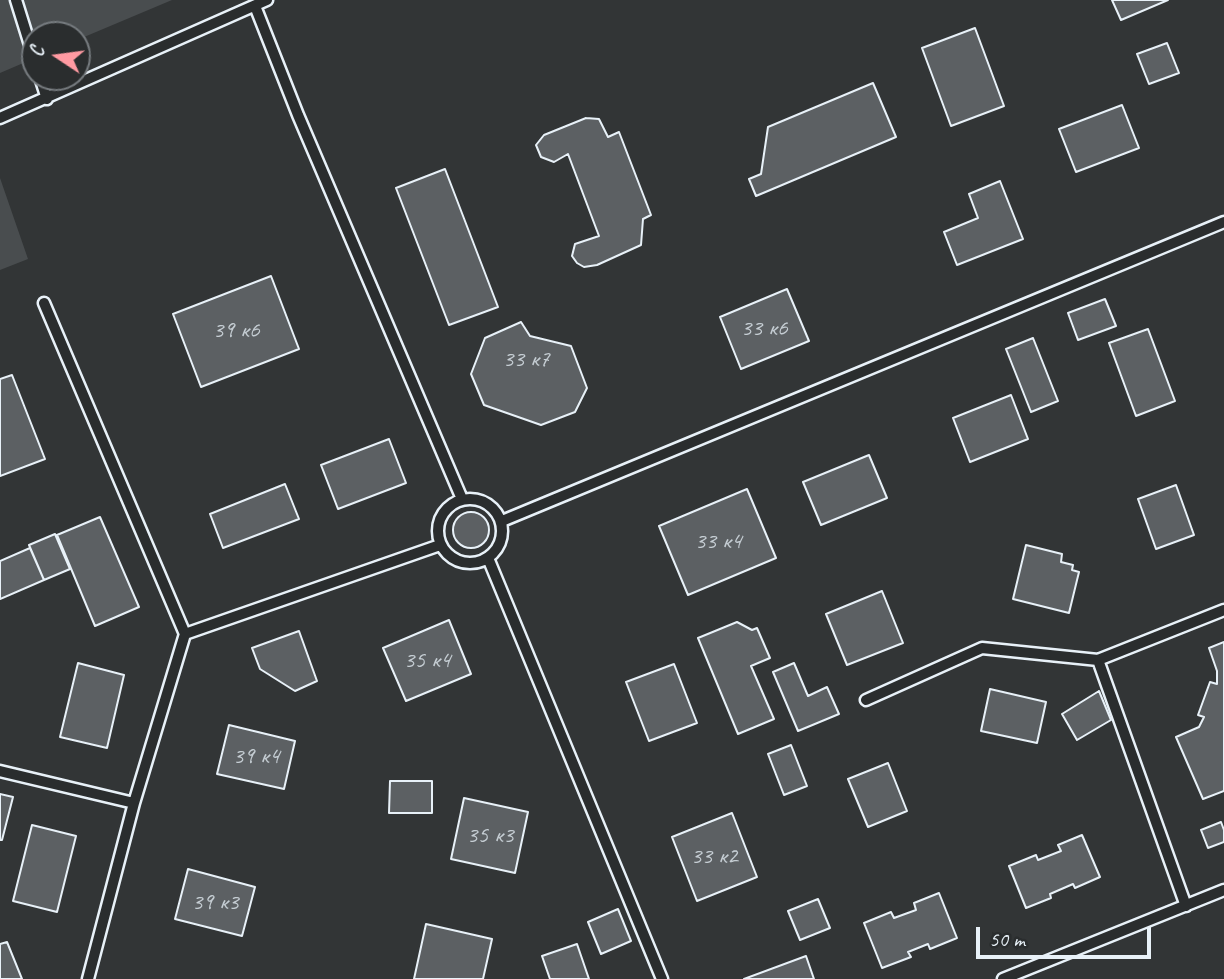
<!DOCTYPE html>
<meta charset="utf-8">
<style>
body{margin:0}
#map{position:relative;width:1224px;height:979px;overflow:hidden;background:#323536;font-family:Caveat,sans-serif}
canvas{display:block}
.north{position:absolute;left:21px;top:21px;width:70px;height:70px;box-sizing:border-box;background:#2a2d2e;border:2px solid #767b7f;border-radius:50%;rotate:283deg;font-size:19px;font-weight:700;line-height:28px;text-align:center;color:#e8f1f8}
.north::after{content:'';display:block;margin:auto;width:24px;height:32px;background:#ff9aa2;clip-path:polygon(50% 0,100% 100%,50% 72%,0 100%)}
.scale{position:absolute;left:976px;top:927px;width:175px;height:32px;box-sizing:border-box;border:4px solid #e8f1f8;border-top:0;padding-left:9px;font-size:21px;line-height:24px;white-space:nowrap;color:#e8f1f8;-webkit-text-stroke:5px #2a2d2e;paint-order:stroke}
</style>
<div id="map">
<canvas width="1224" height="979"></canvas>
<div class="north">С</div>
<div class="scale">50 m</div>
</div>
<script>
const ctx = document.querySelector('canvas').getContext('2d');
ctx.lineJoin = 'round';
function fillPath(path, color) {
  ctx.fillStyle = color;
  ctx.fill(path, 'evenodd');
}
function toPath(rows) {
  const path = new Path2D();
  for (const r of rows) {
    if (r.length === 3) {
      path.moveTo(r[0] + r[2], r[1]);
      path.arc(r[0], r[1], r[2], 0, 2 * Math.PI);
      continue;
    }
    path.moveTo(r[0], r[1]);
    for (let i = 2; i < r.length; i += 2) path.lineTo(r[i], r[i + 1]);
  }
  return path;
}
function strokePath(path, color, width, dash) {
  ctx.strokeStyle = color;
  ctx.lineWidth = width;
  ctx.lineCap = dash ? 'butt' : 'round';
  ctx.setLineDash(dash || []);
  ctx.stroke(path);
}
function label(font, color, halo, rows, align = 'center') {
  ctx.font = font + ' Caveat,sans-serif';
  ctx.lineWidth = 5;
  ctx.setLineDash([]);
  ctx.textBaseline = 'middle';
  ctx.strokeStyle = halo;
  ctx.fillStyle = color;
  for (const [text, x, y, turn = 0] of rows) {
    ctx.save();
    ctx.translate(x, y);
    ctx.rotate((+turn || 0) * Math.PI / 180);
    ctx.textAlign = isNaN(turn) ? turn : align;
    if (halo) ctx.strokeText(text, 0, 0);
    ctx.fillText(text, 0, 0);
    ctx.restore();
  }
}
fillPath(toPath([
 [0,0,172,0,77,40,77,35,35,35,35,58,0,73],
 [0,178,28,259,0,270]
]), '#494d4f');
const building = toPath([
 [1112,0,1168,0,1121,20,1112,0],
 [975,28,1004,106,951,126,922,48,975,28],
 [1167,43,1179,73,1149,84,1137,54,1167,43],
 [873,83,896,137,756,196,749,179,761,174,768,127,873,83],
 [1122,105,1139,148,1076,172,1059,129,1122,105],
 [586,118,599,119,608,137,619,132,651,215,643,219,641,245,597,265,584,267,577,263,572,256,575,244,599,236,568,154,554,162,541,157,536,145,544,135,586,118],
 [445,169,498,307,449,325,396,188,445,169],
 [1000,181,1023,239,957,265,944,232,978,218,969,194,1000,181],
 [271,276,299,349,201,387,173,314,271,276],
 [787,289,809,341,741,369,720,317,787,289],
 [1105,299,1116,326,1078,340,1068,313,1105,299],
 [521,322,530,336,571,346,587,388,575,412,541,425,484,405,471,374,485,338,521,322],
 [1148,329,1175,401,1136,416,1109,343,1148,329],
 [1033,338,1058,401,1031,412,1006,349,1033,338],
 [12,375,45,459,0,476,0,379,12,375],
 [1011,395,1028,439,970,462,953,418,1011,395],
 [389,439,406,483,338,509,321,465,389,439],
 [869,455,887,498,821,525,803,482,869,455],
 [285,484,299,519,223,548,210,514,285,484],
 [1176,485,1194,535,1156,549,1138,499,1176,485],
 [747,489,776,558,688,595,659,526,747,489],
 [471,530,18],
 [100,517,139,607,95,626,57,535,100,517],
 [55,534,70,569,44,580,29,545,55,534],
 [1026,545,1062,554,1061,562,1073,565,1072,570,1079,572,1069,613,1013,599,1026,545],
 [30,548,44,580,0,599,0,561,30,548],
 [882,591,903,643,847,665,826,614,882,591],
 [449,620,471,674,406,701,383,648,449,620],
 [737,622,752,630,757,628,770,658,751,666,774,719,738,734,698,638,737,622],
 [299,631,317,681,295,691,260,669,252,648,299,631],
 [1224,642,1224,791,1203,799,1176,737,1199,727,1204,717,1198,715,1210,682,1217,684,1217,671,1209,648,1224,642],
 [78,663,124,675,107,748,60,737,78,663],
 [794,663,808,696,827,687,839,714,798,731,773,672,794,663],
 [674,664,697,723,649,741,626,682,674,664],
 [990,689,1046,702,1037,743,981,731,990,689],
 [1099,691,1111,720,1077,740,1062,714,1099,691],
 [229,725,295,741,284,789,217,774,229,725],
 [791,745,807,786,784,795,768,754,791,745],
 [888,763,907,811,868,827,848,779,888,763],
 [390,781,432,781,432,813,389,813,390,781],
 [0,794,13,797,2,840,0,840,0,794],
 [464,798,528,812,515,873,451,859,464,798],
 [732,813,757,877,697,901,672,837,732,813],
 [1221,822,1224,830,1224,842,1208,848,1201,830,1221,822],
 [32,825,76,836,57,912,13,901,32,825],
 [1082,835,1100,877,1075,888,1073,884,1050,894,1051,898,1026,908,1009,866,1036,855,1038,860,1061,851,1058,845,1082,835],
 [188,869,255,887,242,936,175,919,188,869],
 [939,893,957,938,930,949,928,944,908,952,911,957,882,968,864,923,891,912,894,918,916,910,914,903,939,893],
 [818,899,830,928,800,940,788,911,818,899],
 [618,909,631,941,601,954,588,922,618,909],
 [426,924,492,939,483,979,414,979,426,924],
 [7,942,22,979,0,979,0,944,7,942],
 [577,944,589,979,550,979,542,956,577,944],
 [806,956,814,979,744,979,806,956]
]);
fillPath(building, '#5c6063');
strokePath(building, '#e8f1f8', 2);
const service = toPath([
 [16,0,35,61],
 [255,6,298,115,462,499],
 [40,77,47,99],
 [0,118,267,0],
 [44,303,185,634],
 [470,531,32],
 [502,521,1224,222],
 [488,558,662,979],
 [1098,660,1186,906],
 [866,700,982,648,1098,660,1224,610],
 [0,771,134,803],
 [88,979,134,803,185,634,440,545],
 [1003,979,1224,890]
]);
strokePath(service, '#e8f1f8', 15);
strokePath(service, '#2a2d2e', 10);
label('24px', '#c5cdd3', null, [
 ["33 к6",764,329],
 ["39 к6",236,331],
 ["33 к7",526,360],
 ["33 к4",718,542],
 ["35 к4",427,661],
 ["39 к4",256,757],
 ["35 к3",490,836],
 ["33 к2",714,857],
 ["39 к3",215,903]
]);
</script>
